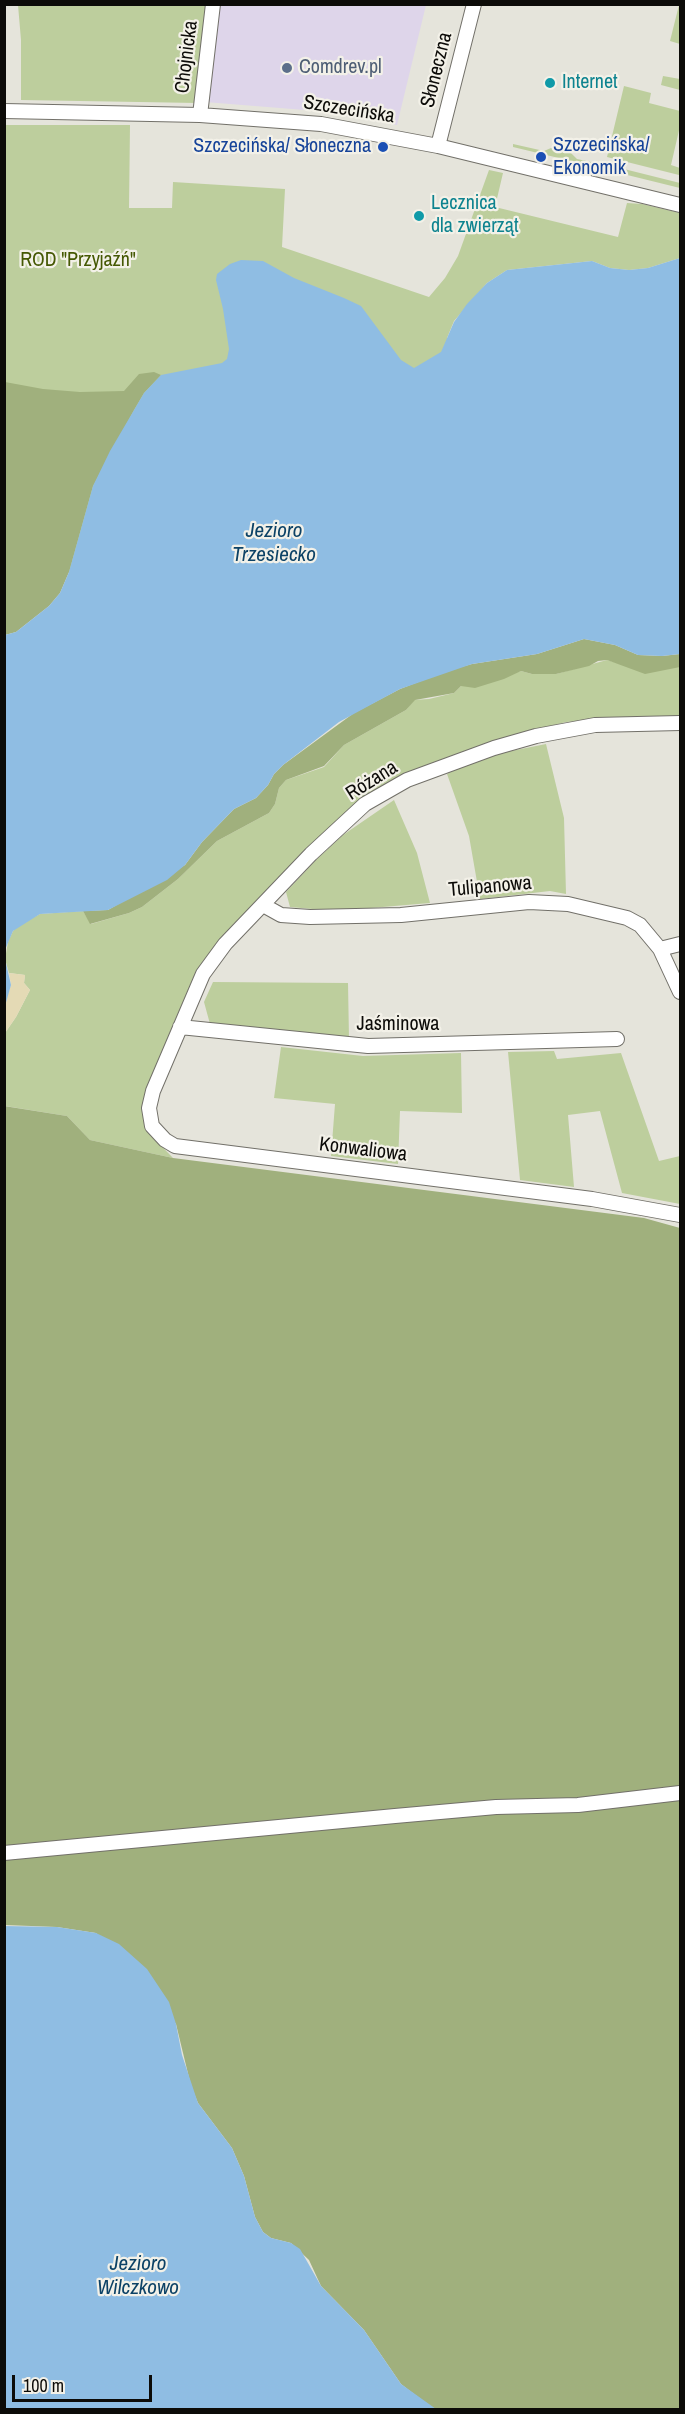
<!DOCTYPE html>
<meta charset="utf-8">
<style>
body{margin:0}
#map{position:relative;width:685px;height:2414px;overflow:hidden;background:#e5e4db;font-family:"Archivo Narrow",sans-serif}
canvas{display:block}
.frame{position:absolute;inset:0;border:6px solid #0c0b08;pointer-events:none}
.scale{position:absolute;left:12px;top:2375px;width:140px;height:27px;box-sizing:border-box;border:3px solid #0c0b08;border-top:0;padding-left:8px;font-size:18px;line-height:21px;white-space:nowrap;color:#0c0b08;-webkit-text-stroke:4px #f3f1e8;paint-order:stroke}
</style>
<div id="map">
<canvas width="685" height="2414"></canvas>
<div class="frame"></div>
<div class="scale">100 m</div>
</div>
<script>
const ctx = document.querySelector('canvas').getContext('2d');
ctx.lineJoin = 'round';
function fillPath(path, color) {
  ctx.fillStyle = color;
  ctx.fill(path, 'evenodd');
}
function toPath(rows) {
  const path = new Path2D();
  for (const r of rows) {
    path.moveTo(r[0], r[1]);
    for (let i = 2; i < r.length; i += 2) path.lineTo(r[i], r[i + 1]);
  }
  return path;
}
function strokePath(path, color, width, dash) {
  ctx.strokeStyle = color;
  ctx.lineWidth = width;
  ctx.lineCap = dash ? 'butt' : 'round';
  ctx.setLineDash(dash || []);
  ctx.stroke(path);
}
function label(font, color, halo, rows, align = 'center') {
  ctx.font = font + ' "Archivo Narrow",sans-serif';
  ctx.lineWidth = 4.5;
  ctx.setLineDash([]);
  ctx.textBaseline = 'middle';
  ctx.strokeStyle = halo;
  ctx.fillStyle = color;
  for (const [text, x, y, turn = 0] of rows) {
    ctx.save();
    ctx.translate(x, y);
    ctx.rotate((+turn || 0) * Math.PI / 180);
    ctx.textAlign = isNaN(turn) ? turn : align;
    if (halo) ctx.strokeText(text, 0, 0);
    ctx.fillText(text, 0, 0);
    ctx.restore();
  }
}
fillPath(toPath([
 [218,5,426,5,397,125,317,111,205,102]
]), '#ded5ea');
fillPath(toPath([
 [18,5,210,5,198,103,21,100,21,40],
 [679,5,680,5,680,44,670,41],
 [663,76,680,79,680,90,661,85],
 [624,86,651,93,649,103,680,111,680,126,671,165,680,168,679,175,607,157],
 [5,125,130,125,129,208,172,208,173,182,285,189,282,247,429,297,445,278,458,256,489,170,503,173,495,207,618,237,627,203,642,204,680,213,680,258,648,268,629,270,610,268,592,261,507,270,487,283,454,321,447,338,447,380,244,337,69,572,5,635],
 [513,144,544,151,551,148,570,152,577,159,591,162,592,166,513,147],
 [608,165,680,183,680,188,607,170],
 [607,660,624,665,680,667,680,716,628,717,566,722,492,741,404,774,361,798,306,849,219,940,196,971,146,1089,142,1107,145,1129,173,1158,90,1140,67,1116,5,1106,5,1033,16,1017,30,990,24,983,25,975,9,973,5,959,8,942,13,931,19,925,40,914,83,911,91,924,129,913,142,907,178,879,217,841,269,813,275,804,279,788,286,780,324,767,344,745,406,710,414,700,429,699,454,693,461,686,521,671,532,674,556,674],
 [546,744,564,818,566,894,550,891,480,899,469,836,447,774,476,758],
 [394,800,417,853,430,903,335,911,290,907,286,892,316,860,343,835],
 [213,982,348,983,349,1039,210,1024,204,1002],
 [281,1047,363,1056,461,1053,462,1113,400,1111,398,1164,331,1156,335,1104,274,1098],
 [554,1051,557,1059,621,1053,659,1161,680,1156,680,1204,622,1193,600,1111,568,1115,574,1187,520,1180,508,1052]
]), '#bdce9d');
fillPath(toPath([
 [154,372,161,375,144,393,134,410,93,486,69,572,60,593,49,606,16,632,5,635,5,382,43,389,80,392,124,391,139,374],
 [584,639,615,645,638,655,662,656,680,654,680,667,645,674,607,660,598,661,589,666,556,674,532,674,521,671,504,679,475,688,461,686,454,693,415,700,406,710,344,745,324,766,286,780,279,788,275,804,269,813,217,841,178,879,142,907,129,913,90,924,83,911,108,910,185,865,202,842,234,809,256,798,268,785,274,774,283,765,354,713,400,689,447,671,472,664,537,654],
 [4,1106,67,1116,90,1140,173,1158,644,1218,680,1228,680,2409,436,2410,424,2402,401,2384,364,2330,321,2286,309,2260,291,2243,271,2238,263,2232,255,2217,244,2176,232,2148,198,2103,191,2086,176,2024,96,1933,57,1927,5,1925]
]), '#a0b07d');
fillPath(toPath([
 [9,973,25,975,24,983,30,990,16,1017,5,1033,4,1006,11,985]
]), '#e4dab5');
fillPath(toPath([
 [680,258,680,654,662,656,638,655,615,645,584,639,537,654,472,664,400,689,339,722,283,765,274,774,268,785,256,798,234,809,202,842,185,865,167,880,108,910,40,914,13,931,5,950,5,635,16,632,49,606,60,593,69,572,93,486,110,451,144,393,161,375,222,363,227,359,229,349,223,309,216,280,217,274,230,264,241,260,263,261,294,278,344,298,361,306,401,360,414,368,441,352,454,322,467,304,487,283,507,270,592,261,610,268,629,270,648,268],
 [5,959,11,985,5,1006,4,1006],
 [4,1926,57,1927,96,1933,119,1944,147,1969,169,2002,176,2024,182,2055,198,2103,232,2148,244,2176,255,2217,263,2232,271,2238,291,2243,300,2249,321,2286,364,2330,401,2384,436,2409,5,2409]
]), '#8fbde3');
const minor = toPath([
 [4,111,200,115,321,124,438,146,680,205],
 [200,115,213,4],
 [438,146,474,4],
 [680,723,595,725,536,736,494,748,407,780,365,804,311,854,225,944,203,974,153,1091,149,1108,152,1126,165,1140,175,1146,592,1199,680,1215],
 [263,905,281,915,310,917,401,915,529,902,568,904,627,918,640,925,660,949,680,992],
 [660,949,680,944],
 [180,1027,368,1046,617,1039],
 [4,1853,395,1816,496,1807,578,1805,680,1793]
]);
strokePath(minor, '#727069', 16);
strokePath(minor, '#fff', 14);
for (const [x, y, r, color] of [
 [287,68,6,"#5c6f8a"],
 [550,83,6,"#0f9aa8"],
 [383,147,6,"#1a4fb4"],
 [541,157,6,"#1a4fb4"],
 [419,216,6,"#0f9aa8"]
]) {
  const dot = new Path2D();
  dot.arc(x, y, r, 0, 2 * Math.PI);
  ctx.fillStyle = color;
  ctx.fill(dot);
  strokePath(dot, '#f3f1e8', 2);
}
label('20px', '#0c0b08', '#f3f1e8', [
 ["Chojnicka",187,57,-83],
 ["Słoneczna",437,70,-76],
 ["Szczecińska",349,110,9],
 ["Różana",372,781,-32],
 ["Tulipanowa",490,887,-5],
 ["Jaśminowa",398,1025],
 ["Konwaliowa",363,1150,7]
]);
label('20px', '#4e5e75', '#f3f1e8', [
 ["Comdrev.pl",299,68]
], 'left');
label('20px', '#0d838f', '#f3f1e8', [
 ["Internet",562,83],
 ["Lecznica",431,204],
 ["dla zwierząt",431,227]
], 'left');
label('20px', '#164399', '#f3f1e8', [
 ["Szczecińska/",553,146],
 ["Ekonomik",553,169],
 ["Szczecińska/ Słoneczna",371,147,"right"]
], 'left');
label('20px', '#455803', '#f3f1e8', [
 ["ROD \"Przyjaźń\"",78,261]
]);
label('italic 21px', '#0c4266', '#f3f1e8', [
 ["Jezioro",274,531],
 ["Trzesiecko",274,555],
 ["Jezioro",138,2264],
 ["Wilczkowo",138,2288]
]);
</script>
